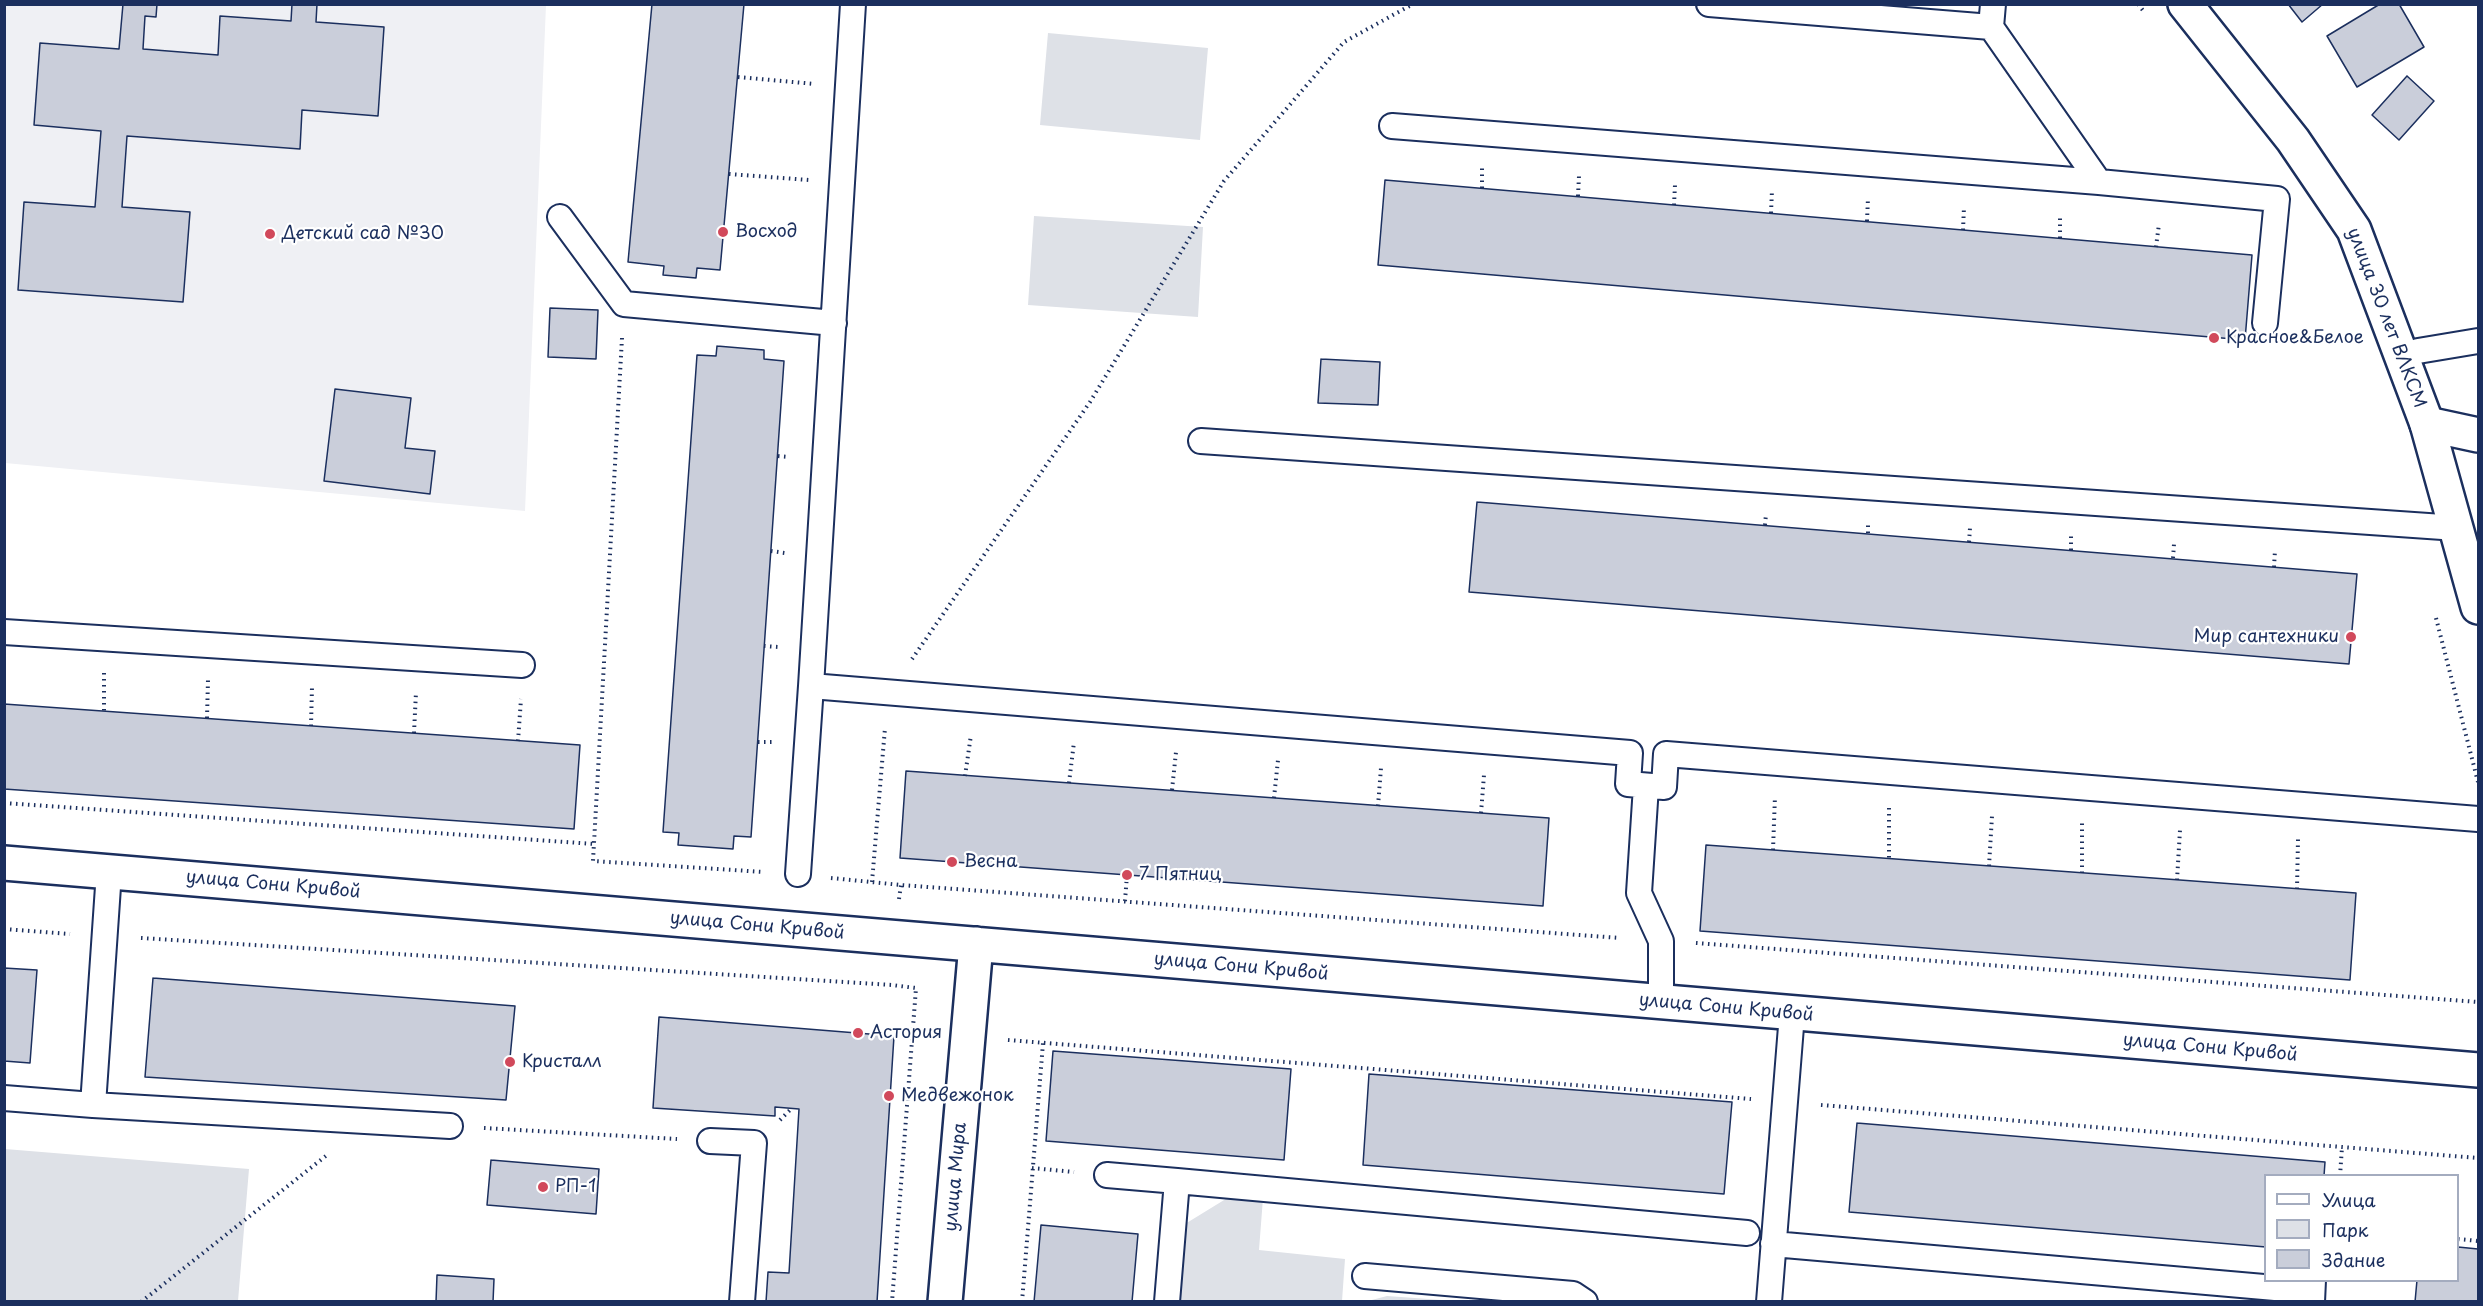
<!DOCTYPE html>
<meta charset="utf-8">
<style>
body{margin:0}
#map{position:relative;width:2483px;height:1306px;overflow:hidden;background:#fff;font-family:"Playpen Sans",sans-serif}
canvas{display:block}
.frame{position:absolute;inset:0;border:6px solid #1b2f5e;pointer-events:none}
.legend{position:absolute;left:2264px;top:1174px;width:195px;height:108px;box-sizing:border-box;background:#fff;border:2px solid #a4acbf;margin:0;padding:8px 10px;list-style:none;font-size:18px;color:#1b2f5e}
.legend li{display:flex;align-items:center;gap:12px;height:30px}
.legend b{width:30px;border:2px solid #a4acbf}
</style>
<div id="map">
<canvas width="2483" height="1306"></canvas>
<div class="frame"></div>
<ul class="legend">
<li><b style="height:8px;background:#fff"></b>Улица</li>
<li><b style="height:16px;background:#dee1e7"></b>Парк</li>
<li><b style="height:16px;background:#caceda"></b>Здание</li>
</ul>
</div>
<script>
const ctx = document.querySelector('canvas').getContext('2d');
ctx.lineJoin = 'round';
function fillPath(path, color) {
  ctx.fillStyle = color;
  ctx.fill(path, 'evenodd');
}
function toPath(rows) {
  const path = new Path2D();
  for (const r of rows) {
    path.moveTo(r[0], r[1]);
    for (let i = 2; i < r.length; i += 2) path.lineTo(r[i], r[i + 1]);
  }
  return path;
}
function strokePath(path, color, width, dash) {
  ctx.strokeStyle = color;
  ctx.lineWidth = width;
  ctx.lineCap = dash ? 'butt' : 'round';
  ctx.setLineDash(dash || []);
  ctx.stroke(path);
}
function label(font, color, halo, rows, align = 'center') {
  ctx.font = font + ' "Playpen Sans",sans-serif';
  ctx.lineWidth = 4.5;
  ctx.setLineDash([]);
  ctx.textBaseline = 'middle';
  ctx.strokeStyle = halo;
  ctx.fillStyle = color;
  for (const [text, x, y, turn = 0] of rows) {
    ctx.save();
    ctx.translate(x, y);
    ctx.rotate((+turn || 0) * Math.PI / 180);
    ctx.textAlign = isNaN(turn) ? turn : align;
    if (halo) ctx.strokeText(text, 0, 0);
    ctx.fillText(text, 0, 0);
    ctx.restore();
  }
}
fillPath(toPath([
 [4,5,546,5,525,511,5,463]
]), '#eff0f4');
fillPath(toPath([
 [1048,33,1208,48,1200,140,1040,125],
 [1034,216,1203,227,1198,317,1028,305],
 [5,1149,249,1169,238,1301,5,1301],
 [1229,1197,1263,1198,1259,1250,1345,1259,1342,1301,1178,1302,1185,1224],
 [1387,1296,1456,1301,1368,1301]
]), '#dee1e7');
const building = toPath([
 [123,4,157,4,156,17,145,16,143,49,218,55,220,16,291,21,292,4,317,4,316,22,384,27,378,116,302,110,300,149,127,136,122,207,190,212,183,302,18,290,24,202,95,207,101,131,34,125,40,43,119,49,123,4],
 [652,4,744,4,720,270,697,268,696,278,663,275,664,266,628,262,652,4],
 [2288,4,2323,4,2302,22,2288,4],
 [2380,4,2399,4,2424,47,2357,87,2327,36,2380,4],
 [2407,76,2434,101,2399,140,2372,115,2407,76],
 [1385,180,2252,255,2245,340,1378,265,1385,180],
 [550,308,598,310,596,359,548,357,550,308],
 [717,346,764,350,764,359,784,361,751,837,734,836,733,849,678,845,679,833,663,832,697,355,716,356,717,346],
 [1321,359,1380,362,1378,405,1318,403,1321,359],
 [335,389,411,398,405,448,435,451,430,494,324,481,335,389],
 [1477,502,2357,574,2349,664,1469,592,1477,502],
 [4,704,580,745,574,829,4,789,4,704],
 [906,771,1549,818,1543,906,900,858,906,771],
 [1706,845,2356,893,2350,980,1700,931,1706,845],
 [4,968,37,970,30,1063,4,1061,4,968],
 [153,978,515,1006,506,1100,145,1077,153,978],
 [659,1017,894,1036,877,1302,766,1302,768,1272,789,1273,799,1109,775,1107,775,1116,653,1108,659,1017],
 [1053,1051,1291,1069,1284,1160,1046,1141,1053,1051],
 [1369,1074,1732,1102,1724,1194,1363,1165,1369,1074],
 [1857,1123,2325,1162,2324,1176,2266,1176,2266,1247,1849,1212,1857,1123],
 [491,1160,599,1169,596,1214,487,1205,491,1160],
 [1041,1225,1138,1234,1132,1302,1034,1302,1041,1225],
 [2458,1247,2478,1249,2478,1302,2415,1302,2417,1280,2458,1280,2458,1247],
 [437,1275,494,1279,493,1302,436,1302,437,1275]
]);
fillPath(building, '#caceda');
strokePath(building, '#1b2f5e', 1.5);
const service = toPath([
 [1709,4,1991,27,1993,4],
 [1991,27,2099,182,2277,199,2265,323],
 [1392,126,2099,182],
 [560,217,624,304,834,323],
 [2401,357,2418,351,2478,341],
 [1201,441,2457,528],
 [4,632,522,665],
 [811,686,853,4],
 [1646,786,1639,893,1661,941,1661,1003],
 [109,872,93,1105,450,1126],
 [798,874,811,686,1630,753,1628,784,1664,787,1666,754,2478,819],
 [4,1098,93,1105],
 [710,1141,754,1143,742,1302],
 [1107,1175,1177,1181],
 [1773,1244,2298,1290],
 [1365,1276,1573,1294,1585,1302],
 [1167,1302,1177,1181,1747,1233],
 [1769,1302,1792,1014],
 [2312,1302,2313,1280]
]);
const minor = toPath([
 [4,863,2478,1070],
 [945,1302,976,944]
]);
const tertiary = toPath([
 [2427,424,2478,435]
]);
const secondary = toPath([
 [2185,4,2293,140,2354,230,2427,424,2478,607]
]);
strokePath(service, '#1b2f5e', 28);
strokePath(minor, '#1b2f5e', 38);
strokePath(tertiary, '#1b2f5e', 38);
strokePath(secondary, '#1b2f5e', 38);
strokePath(toPath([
 [2138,4,2145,13],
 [738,77,815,84],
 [729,174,809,180],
 [1482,188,1482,168],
 [1578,196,1579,176],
 [1674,205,1675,185],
 [1771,213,1772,190],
 [1867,221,1868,198],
 [1963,230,1964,207],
 [2060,238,2060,215],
 [2156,247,2159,224],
 [622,338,593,861,764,872],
 [778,456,789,457],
 [1765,525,1766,514],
 [1868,533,1868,522],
 [1969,542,1970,528],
 [2071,550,2071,536],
 [771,551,785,553],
 [2173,558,2174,544],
 [2274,567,2275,550],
 [2436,618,2478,782],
 [764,646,778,647],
 [912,659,1090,402,1224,181,1344,42,1413,4],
 [104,673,104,711],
 [207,718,208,680],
 [311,726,312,687],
 [414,733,416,692],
 [518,741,521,699],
 [758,742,772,742],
 [965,776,971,735],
 [1069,783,1074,742],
 [1172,790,1176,752],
 [1274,798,1278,760],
 [4,803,594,844],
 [1378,806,1381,768],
 [1889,808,1889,858],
 [1481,813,1484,775],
 [1773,850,1775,796],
 [1989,866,1992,816],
 [2082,873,2082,823],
 [831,878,901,885,1620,938],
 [2177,880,2180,830],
 [872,882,885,728],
 [2297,889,2298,839],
 [899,899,901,885],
 [1125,901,1127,875],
 [4,929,70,934],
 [141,938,892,985,916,988,892,1302],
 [1696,943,2478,1002],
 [1008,1040,1751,1099],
 [1821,1105,2478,1158],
 [780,1120,792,1108],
 [484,1128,677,1139],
 [1032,1168,1074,1172],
 [2340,1176,2342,1147],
 [2458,1239,2478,1241],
 [141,1302,327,1155],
 [1022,1302,1043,1043]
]), '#1b2f5e', 4, [1.5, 4.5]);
strokePath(service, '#fff', 24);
strokePath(minor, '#fff', 33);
strokePath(tertiary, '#fff', 33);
strokePath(secondary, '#fff', 33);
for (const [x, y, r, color] of [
 [723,232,6,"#d1495b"],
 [270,234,6,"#d1495b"],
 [2214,338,6,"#d1495b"],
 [2351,637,6,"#d1495b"],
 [952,862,6,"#d1495b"],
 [1127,875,6,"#d1495b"],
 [858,1033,6,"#d1495b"],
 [510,1062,6,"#d1495b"],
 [889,1096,6,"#d1495b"],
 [543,1187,6,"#d1495b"]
]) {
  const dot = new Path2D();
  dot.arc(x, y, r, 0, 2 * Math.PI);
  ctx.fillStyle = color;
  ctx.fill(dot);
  strokePath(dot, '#fff', 2);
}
label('18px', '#1b2f5e', '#fff', [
 ["Восход",735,232],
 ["Детский сад №30",282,234],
 ["Красное&Белое",2226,338],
 ["Мир сантехники",2339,637,"right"],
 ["Весна",964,862],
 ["7 Пятниц",1139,875],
 ["Астория",870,1033],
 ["Кристалл",522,1062],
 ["Медвежонок",901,1096],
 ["РП-1",555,1187]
], 'left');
label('18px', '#1b2f5e', '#fff', [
 ["улица 30 лет ВЛКСМ",2386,318,69],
 ["улица Сони Кривой",273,885,5],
 ["улица Сони Кривой",757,926,5],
 ["улица Сони Кривой",1241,967,5],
 ["улица Сони Кривой",1726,1008,5],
 ["улица Сони Кривой",2210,1048,5],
 ["улица Мира",956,1177,-85]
]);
</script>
